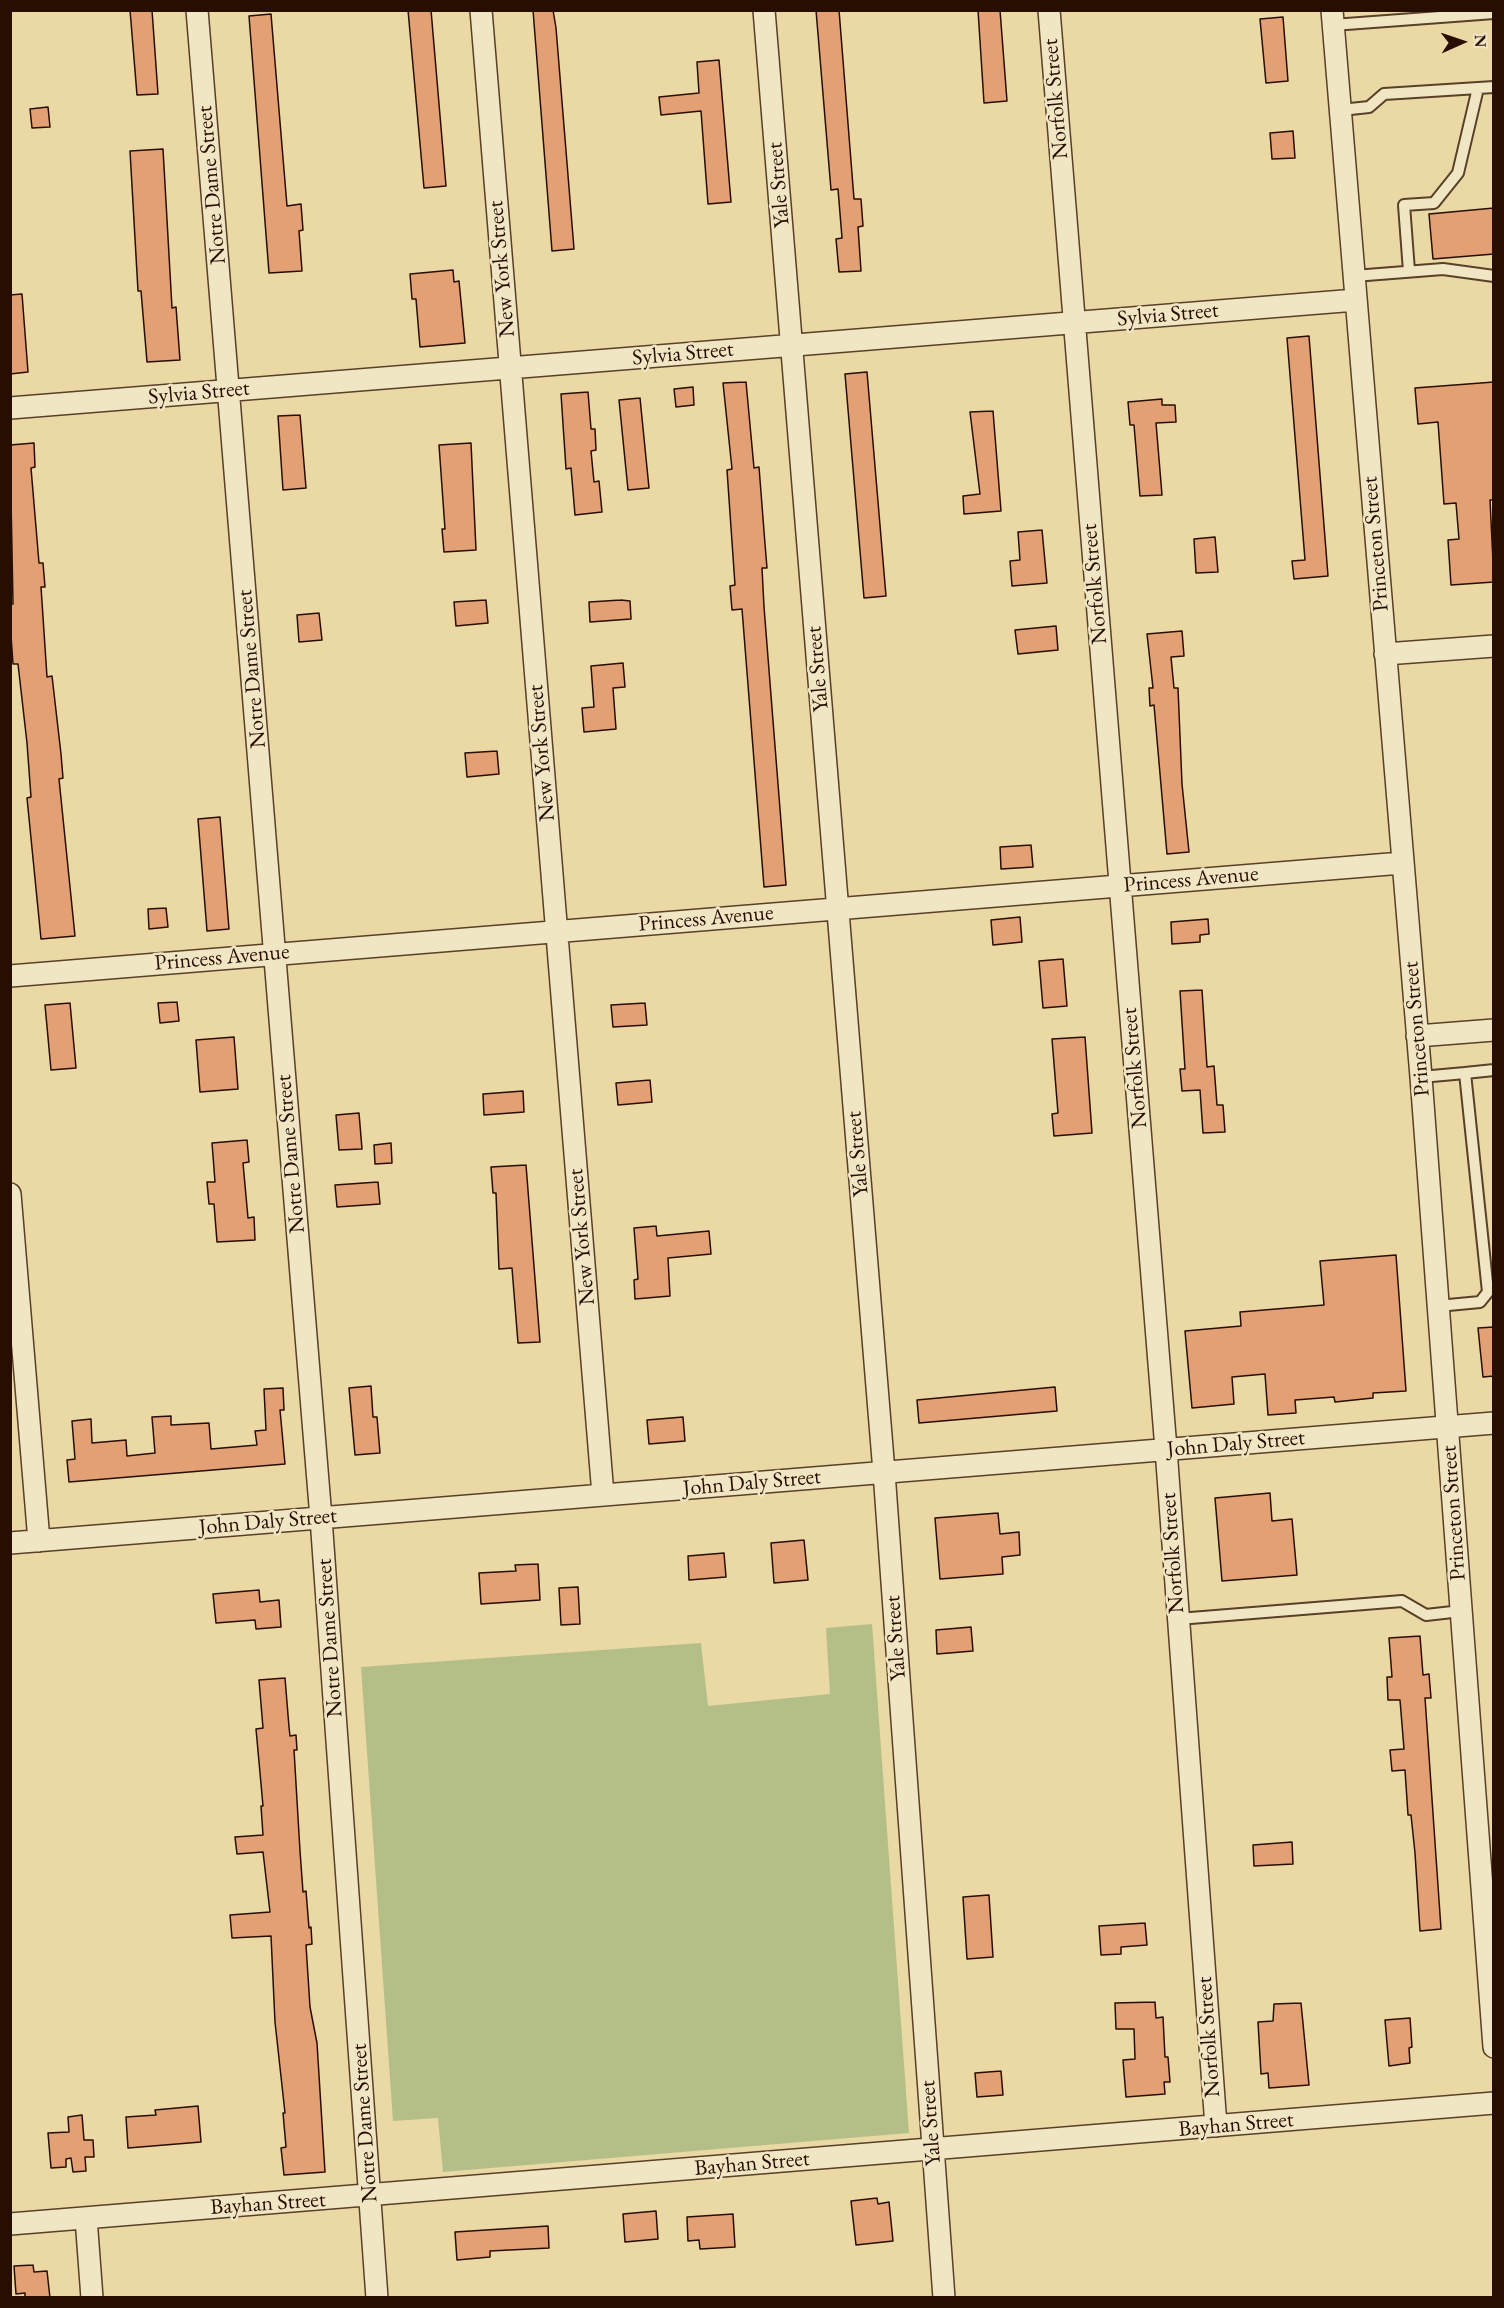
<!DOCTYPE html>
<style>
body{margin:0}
#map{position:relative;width:1504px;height:2308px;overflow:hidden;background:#ead8a5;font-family:"EB Garamond",serif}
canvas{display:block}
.frame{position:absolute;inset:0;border:12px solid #280e00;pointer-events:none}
.north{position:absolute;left:1432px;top:12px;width:60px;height:60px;-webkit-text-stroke:4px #f1e6c4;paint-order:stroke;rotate:87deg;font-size:16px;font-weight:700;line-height:24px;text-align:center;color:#280e00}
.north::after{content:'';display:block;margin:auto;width:21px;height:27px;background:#280e00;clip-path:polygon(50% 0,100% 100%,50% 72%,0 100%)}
</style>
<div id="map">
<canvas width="1504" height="2308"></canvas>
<div class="frame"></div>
<div class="north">N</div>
</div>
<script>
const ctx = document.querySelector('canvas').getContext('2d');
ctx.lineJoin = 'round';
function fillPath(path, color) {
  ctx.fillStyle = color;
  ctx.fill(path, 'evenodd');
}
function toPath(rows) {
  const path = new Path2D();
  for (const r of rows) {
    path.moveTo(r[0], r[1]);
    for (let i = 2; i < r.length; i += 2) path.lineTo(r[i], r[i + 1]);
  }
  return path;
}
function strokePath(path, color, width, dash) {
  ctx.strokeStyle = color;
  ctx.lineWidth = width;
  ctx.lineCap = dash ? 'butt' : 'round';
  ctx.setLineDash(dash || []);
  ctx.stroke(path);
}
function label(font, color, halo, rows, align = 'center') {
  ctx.font = font + ' "EB Garamond",serif';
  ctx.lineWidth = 5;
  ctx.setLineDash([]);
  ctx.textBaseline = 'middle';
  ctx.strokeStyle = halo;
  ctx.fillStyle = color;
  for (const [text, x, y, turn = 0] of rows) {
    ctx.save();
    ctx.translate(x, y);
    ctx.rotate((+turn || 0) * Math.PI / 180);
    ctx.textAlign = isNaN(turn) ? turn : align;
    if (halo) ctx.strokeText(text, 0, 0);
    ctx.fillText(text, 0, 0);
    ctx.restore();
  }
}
fillPath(toPath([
 [872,1624,909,2133,443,2172,438,2118,393,2121,361,1667,701,1643,708,1706,830,1694,826,1628]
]), '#b4bf88');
const building = toPath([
 [130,10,152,10,158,94,137,95,130,10],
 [408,10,431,10,446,186,424,188,408,10],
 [533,10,553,10,556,28,574,249,552,251,533,10],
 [816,10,839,10,854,199,861,199,863,226,858,227,861,271,839,272,836,239,842,238,838,189,831,190,816,10],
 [978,10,1000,10,1007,101,984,103,978,10],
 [271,14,287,206,301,204,303,230,299,231,302,271,269,273,249,16,271,14],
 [1283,17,1288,81,1266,83,1260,19,1283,17],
 [719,60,731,202,708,204,701,111,661,115,659,97,699,93,697,62,719,60],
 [48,107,50,127,32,128,30,109,48,107],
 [1293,131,1295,158,1272,159,1270,133,1293,131],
 [163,149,172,308,176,307,180,360,147,362,141,291,138,291,130,151,163,149],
 [1494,208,1494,254,1433,259,1429,214,1494,208],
 [453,270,454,282,459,281,465,343,420,347,416,299,412,299,410,274,453,270],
 [22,294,28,372,10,374,10,295,22,294],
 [1309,336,1328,576,1294,579,1292,561,1305,560,1287,338,1309,336],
 [867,372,886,596,864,598,845,374,867,372],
 [746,382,754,468,759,467,765,544,767,568,762,568,764,607,786,885,764,887,742,609,732,610,730,586,735,585,727,470,732,469,723,383,746,382],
 [1494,382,1494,500,1490,500,1494,582,1451,585,1448,540,1459,539,1456,503,1444,504,1438,422,1418,424,1415,388,1494,382],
 [693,387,694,405,676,407,674,389,693,387],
 [588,392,591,429,595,429,596,450,591,451,594,482,599,481,602,512,575,515,571,468,566,469,561,394,588,392],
 [640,398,649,488,628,490,619,400,640,398],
 [1162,399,1162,405,1175,405,1176,422,1156,423,1162,495,1140,496,1134,425,1130,425,1128,402,1162,399],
 [993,411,1001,511,964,514,963,496,980,494,970,412,993,411],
 [300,415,306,488,283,490,278,416,300,415],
 [34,443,35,467,31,468,39,563,43,563,45,587,41,587,47,677,52,676,61,754,63,778,59,779,75,936,41,939,27,798,31,797,27,743,18,664,13,664,10,621,10,604,13,604,10,445,34,443],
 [471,443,476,550,444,552,442,529,445,529,439,445,471,443],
 [1042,530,1047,583,1012,586,1010,561,1020,560,1018,532,1042,530],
 [1215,537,1218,572,1196,573,1194,539,1215,537],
 [486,600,488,623,456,626,454,602,486,600],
 [621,600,630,601,631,619,590,622,589,602,621,600],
 [319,613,322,640,299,642,297,615,319,613],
 [1056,626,1058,650,1018,654,1015,630,1056,626],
 [1182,631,1184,656,1171,657,1174,688,1178,688,1182,784,1189,852,1167,854,1154,705,1150,706,1149,688,1153,688,1147,634,1182,631],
 [623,663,625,687,613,688,616,729,584,732,582,708,594,707,591,666,623,663],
 [497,751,499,774,467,777,465,753,497,751],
 [220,817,229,929,207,931,198,819,220,817],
 [1031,845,1033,867,1001,869,1000,847,1031,845],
 [166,908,168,927,149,929,148,909,166,908],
 [1020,917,1022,942,993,945,991,920,1020,917],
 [1208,919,1209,934,1200,935,1200,942,1172,944,1171,922,1208,919],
 [1063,959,1067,1006,1043,1008,1039,961,1063,959],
 [1202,990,1207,1067,1214,1066,1217,1105,1223,1105,1225,1132,1203,1133,1200,1090,1182,1091,1180,1069,1185,1069,1180,991,1202,990],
 [177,1002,179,1021,160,1023,158,1003,177,1002],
 [70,1003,76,1068,51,1070,45,1005,70,1003],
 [645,1003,647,1025,613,1027,611,1005,645,1003],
 [234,1037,238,1089,200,1092,196,1040,234,1037],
 [1085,1037,1092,1133,1054,1136,1052,1114,1058,1113,1052,1039,1085,1037],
 [650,1080,652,1102,618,1105,616,1083,650,1080],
 [523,1091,524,1112,484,1115,483,1094,523,1091],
 [359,1113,362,1149,339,1150,336,1115,359,1113],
 [247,1140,249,1162,243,1163,248,1218,254,1217,255,1240,217,1242,214,1204,209,1204,207,1182,215,1182,212,1143,247,1140],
 [391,1143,392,1163,375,1164,374,1145,391,1143],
 [526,1165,540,1342,518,1343,512,1268,499,1269,496,1193,493,1193,491,1167,526,1165],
 [378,1182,380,1204,337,1207,335,1185,378,1182],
 [656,1226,657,1236,709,1231,711,1254,668,1258,670,1296,635,1299,634,1280,638,1279,634,1228,656,1226],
 [1396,1255,1406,1391,1373,1393,1373,1398,1335,1402,1334,1397,1295,1400,1296,1413,1268,1415,1265,1374,1232,1377,1234,1404,1192,1408,1185,1331,1241,1326,1240,1312,1324,1305,1320,1261,1396,1255],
 [1494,1327,1494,1376,1483,1377,1478,1328,1494,1327],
 [371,1386,373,1417,377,1417,380,1453,355,1455,349,1388,371,1386],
 [1055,1387,1057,1411,919,1423,917,1400,1055,1387],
 [283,1388,284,1410,280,1410,285,1464,69,1482,67,1460,75,1459,72,1421,91,1419,92,1443,126,1440,127,1456,155,1453,152,1417,171,1416,171,1425,209,1423,211,1449,257,1445,255,1431,266,1430,264,1389,283,1388],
 [683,1417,685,1441,649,1444,647,1420,683,1417],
 [1270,1493,1272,1521,1292,1519,1297,1575,1222,1581,1215,1498,1270,1493],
 [998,1513,1000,1534,1019,1532,1020,1555,1002,1557,1003,1574,940,1579,935,1518,998,1513],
 [804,1540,808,1580,774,1583,771,1543,804,1540],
 [724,1553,726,1577,689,1580,688,1556,724,1553],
 [538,1564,540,1600,481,1604,479,1573,516,1571,515,1565,538,1564],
 [578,1587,580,1624,561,1625,559,1588,578,1587],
 [259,1590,260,1602,279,1600,281,1627,256,1629,255,1620,216,1623,213,1594,259,1590],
 [971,1627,973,1651,937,1654,936,1630,971,1627],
 [1420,1636,1423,1675,1429,1674,1431,1698,1425,1698,1441,1929,1420,1931,1415,1853,1411,1815,1408,1815,1405,1770,1392,1771,1390,1750,1404,1749,1400,1700,1388,1700,1387,1677,1392,1677,1389,1638,1420,1636],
 [285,1678,289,1727,290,1736,296,1735,297,1750,294,1750,300,1851,303,1892,306,1891,309,1928,311,1927,312,1944,306,1945,310,2007,317,2043,325,2172,284,2175,281,2148,286,2147,283,2113,285,2113,275,2022,271,1936,232,1938,230,1915,270,1912,263,1852,237,1854,235,1837,263,1835,261,1806,263,1806,256,1729,263,1728,259,1680,285,1678],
 [1292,1842,1293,1864,1254,1866,1253,1845,1292,1842],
 [989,1895,993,1957,967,1959,963,1897,989,1895],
 [1145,1923,1147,1945,1121,1947,1121,1954,1101,1955,1099,1926,1145,1923],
 [1155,2002,1156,2018,1163,2017,1165,2057,1168,2057,1170,2082,1164,2082,1165,2094,1126,2097,1123,2060,1135,2059,1134,2029,1116,2029,1115,2003,1155,2002],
 [1301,2003,1309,2085,1269,2088,1268,2073,1261,2074,1258,2022,1273,2021,1274,2004,1301,2003],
 [1410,2018,1412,2047,1409,2048,1410,2063,1389,2066,1385,2020,1410,2018],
 [1001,2071,1003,2095,977,2097,975,2073,1001,2071],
 [198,2106,201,2142,128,2148,126,2117,156,2115,155,2110,198,2106],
 [82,2115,84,2140,93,2140,94,2157,85,2157,86,2171,73,2172,71,2158,66,2159,66,2167,51,2168,48,2133,69,2132,68,2117,82,2115],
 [877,2198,878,2204,889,2202,893,2241,856,2245,851,2201,877,2198],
 [656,2211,658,2239,625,2242,623,2214,656,2211],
 [733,2214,735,2247,700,2249,699,2240,688,2241,687,2217,733,2214],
 [548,2226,549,2248,490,2251,490,2257,457,2260,455,2232,548,2226],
 [33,2265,34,2272,47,2271,50,2298,25,2298,25,2293,16,2294,14,2266,33,2265]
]);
fillPath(building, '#e3a075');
strokePath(building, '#280e00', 1.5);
const lane = toPath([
 [1333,25,1494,13],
 [1341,110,1369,107,1384,94,1494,87],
 [1409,271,1404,205,1434,203,1458,173,1478,88],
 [1354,276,1443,269,1494,276],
 [1465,1073,1494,1070],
 [1421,1077,1465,1073,1488,1292,1480,1302,1438,1306],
 [1178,1619,1402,1601,1426,1615,1461,1611]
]);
const street = toPath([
 [197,10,321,1518,377,2298],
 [481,10,603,1495],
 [764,10,884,1472,944,2298],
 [1049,10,1166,1449,1216,2126],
 [1332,10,1421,1077,1494,2047],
 [10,408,1356,300],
 [1385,654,1494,646],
 [10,976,1402,863],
 [1417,1036,1494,1030],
 [10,1194,39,1541],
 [10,1543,1494,1423],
 [86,2218,92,2298],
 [10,2224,1494,2103]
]);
strokePath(lane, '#584029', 14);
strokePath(street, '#584029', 24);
strokePath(lane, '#f1e6c4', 10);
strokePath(street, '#f1e6c4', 21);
label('22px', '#280e00', '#f1e6c4', [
 ["Norfolk Street",1056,99,-95],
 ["Notre Dame Street",212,185,-95],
 ["Yale Street",779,185,-95],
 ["New York Street",502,269,-95],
 ["Sylvia Street",1168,315,-5],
 ["Sylvia Street",683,354,-5],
 ["Sylvia Street",199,393,-5],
 ["Princeton Street",1376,544,-95],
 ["Norfolk Street",1095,584,-95],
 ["Notre Dame Street",252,669,-95],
 ["Yale Street",818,669,-95],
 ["New York Street",542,753,-95],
 ["Princess Avenue",1191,880,-5],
 ["Princess Avenue",706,919,-5],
 ["Princess Avenue",222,958,-5],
 ["Princeton Street",1417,1029,-95],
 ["Norfolk Street",1135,1068,-95],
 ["Notre Dame Street",291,1154,-95],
 ["Yale Street",858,1154,-95],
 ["New York Street",582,1237,-95],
 ["John Daly Street",1236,1444,-5],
 ["John Daly Street",752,1483,-5],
 ["Princeton Street",1454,1513,-94],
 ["John Daly Street",268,1522,-5],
 ["Norfolk Street",1173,1553,-94],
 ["Notre Dame Street",330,1638,-94],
 ["Yale Street",896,1638,-94],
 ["Norfolk Street",1209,2037,-94],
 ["Notre Dame Street",365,2123,-94],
 ["Yale Street",931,2123,-94],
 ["Bayhan Street",1236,2125,-5],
 ["Bayhan Street",752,2164,-5],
 ["Bayhan Street",268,2204,-4]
]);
</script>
